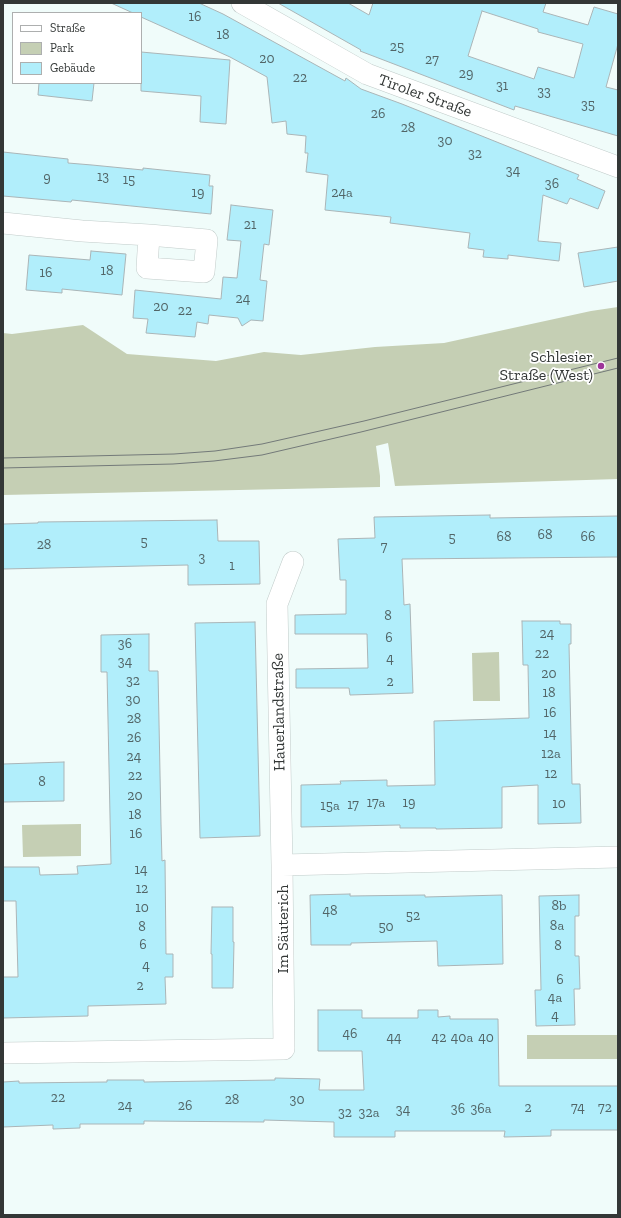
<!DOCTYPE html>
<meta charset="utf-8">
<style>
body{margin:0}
#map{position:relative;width:621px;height:1218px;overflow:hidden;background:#f0fcfa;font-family:"Zilla Slab",serif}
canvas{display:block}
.frame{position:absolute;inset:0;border:4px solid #333736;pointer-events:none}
.legend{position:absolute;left:12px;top:12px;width:130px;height:72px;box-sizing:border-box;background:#fff;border:1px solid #adafaf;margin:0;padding:5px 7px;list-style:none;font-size:12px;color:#333736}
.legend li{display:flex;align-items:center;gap:8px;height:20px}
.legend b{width:20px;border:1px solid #adafaf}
</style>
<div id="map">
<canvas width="621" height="1218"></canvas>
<div class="frame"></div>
<ul class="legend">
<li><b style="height:5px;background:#fff"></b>Straße</li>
<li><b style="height:11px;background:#c5cfb4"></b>Park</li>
<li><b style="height:11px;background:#b1eefb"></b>Gebäude</li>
</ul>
</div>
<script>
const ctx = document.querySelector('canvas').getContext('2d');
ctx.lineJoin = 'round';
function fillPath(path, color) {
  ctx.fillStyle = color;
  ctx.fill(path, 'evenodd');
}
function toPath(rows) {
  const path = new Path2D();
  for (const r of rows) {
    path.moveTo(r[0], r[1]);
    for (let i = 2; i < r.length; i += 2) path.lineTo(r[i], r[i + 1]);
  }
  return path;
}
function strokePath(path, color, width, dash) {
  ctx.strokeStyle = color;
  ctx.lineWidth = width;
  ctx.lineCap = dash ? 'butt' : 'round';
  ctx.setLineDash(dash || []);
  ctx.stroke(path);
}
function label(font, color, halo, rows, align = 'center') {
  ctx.font = font + ' "Zilla Slab",serif';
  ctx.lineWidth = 3.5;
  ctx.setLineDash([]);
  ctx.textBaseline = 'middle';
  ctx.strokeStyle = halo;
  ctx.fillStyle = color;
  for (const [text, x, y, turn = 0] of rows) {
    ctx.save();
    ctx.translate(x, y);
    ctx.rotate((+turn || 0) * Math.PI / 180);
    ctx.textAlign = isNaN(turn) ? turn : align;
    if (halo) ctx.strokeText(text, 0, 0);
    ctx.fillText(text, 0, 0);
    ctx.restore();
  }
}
fillPath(toPath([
 [618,307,618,479,395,486,388,443,376,446,380,476,380,487,3,495,3,333,12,334,83,325,127,354,216,361,264,352,301,355,375,347,444,343,591,311],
 [499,652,500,701,473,701,472,653],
 [81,824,81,856,23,857,22,825],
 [527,1035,618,1035,618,1059,527,1059]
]), '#c5cfb4');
const building = toPath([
 [111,3,199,3,223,14,345,81,346,78,361,89,402,104,579,175,577,179,605,191,598,209,570,198,567,204,543,195,538,241,561,243,559,261,508,255,508,259,483,257,484,250,468,248,470,233,390,223,391,217,325,210,328,175,306,172,308,153,305,153,306,136,287,134,286,121,272,123,267,77,230,57,141,17,141,13,133,13,111,3],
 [278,3,348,3,369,15,373,3,546,3,543,12,588,25,594,7,618,14,618,44,606,87,618,90,618,136,515,106,514,110,360,51,361,50,278,3],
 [482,11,538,29,538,32,583,44,574,78,538,67,534,79,468,56,482,11],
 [141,52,230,60,226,124,200,122,201,96,141,91,141,52],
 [39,83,94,83,92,101,38,95,39,83],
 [3,152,68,159,68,163,92,165,143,170,143,168,210,175,209,186,213,186,211,214,72,200,71,202,3,196,3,152],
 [231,205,273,210,269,245,264,244,260,280,267,281,263,321,251,320,242,326,238,318,209,315,208,324,197,322,195,337,146,333,148,319,133,318,135,290,221,299,223,277,237,278,241,241,227,240,231,205],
 [618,247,618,281,584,287,578,253,618,247],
 [91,251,126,254,122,295,62,289,62,293,26,290,29,255,90,260,91,251],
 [490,515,490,518,618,516,618,557,402,559,404,605,410,604,413,693,350,695,349,688,296,688,296,669,368,668,367,634,295,634,295,615,346,614,346,580,340,580,338,539,375,538,374,517,490,515],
 [217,520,218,541,259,541,260,584,188,585,188,565,3,569,3,524,38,523,38,522,217,520],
 [522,621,560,621,560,624,571,624,571,644,569,644,572,784,580,784,581,823,538,824,538,785,502,787,502,828,436,829,436,828,400,828,400,825,301,827,301,785,341,784,340,781,387,780,387,786,435,785,434,721,529,718,528,665,523,665,522,621],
 [255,622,260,836,200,838,195,623,255,622],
 [149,634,149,671,158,671,161,824,162,861,165,860,166,954,173,954,173,977,165,977,166,1004,88,1006,88,1016,3,1018,3,977,18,977,16,901,3,901,3,867,39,867,40,875,78,874,77,866,111,864,107,672,101,672,101,635,149,634],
 [64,762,64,801,3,802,3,764,64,762],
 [350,894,350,896,425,895,425,897,502,895,503,964,438,966,437,941,351,943,351,945,311,945,310,895,350,894],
 [579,895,579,916,575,916,575,956,579,956,580,989,574,989,575,1025,536,1026,535,990,541,990,539,896,579,895],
 [212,907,233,907,233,942,234,942,233,988,212,988,212,954,211,954,212,907],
 [318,1010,362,1010,362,1018,418,1018,418,1010,438,1010,438,1017,450,1016,450,1019,498,1019,499,1086,618,1086,618,1130,551,1130,551,1136,504,1137,505,1131,395,1131,395,1137,334,1137,334,1122,264,1120,264,1122,144,1121,144,1124,80,1124,80,1128,53,1129,53,1125,3,1127,3,1082,19,1081,19,1083,107,1082,107,1080,144,1080,144,1082,275,1080,275,1078,320,1079,319,1090,364,1090,362,1051,318,1051,318,1010]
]);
fillPath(building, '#b1eefb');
strokePath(building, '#aab5b7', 1);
const minor = toPath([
 [242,3,367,74,618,167],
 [3,223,82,231,149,235,207,240,204,272,147,268,149,235],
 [282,865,277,604,293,562],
 [3,1053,284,1049,282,865,618,857]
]);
strokePath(minor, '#c0cbc9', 22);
strokePath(minor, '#fff', 21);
strokePath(toPath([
 [3,458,174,454,215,451,262,444,364,421,618,358],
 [3,468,173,464,214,461,262,455,361,432,618,368]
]), '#737a79', 1);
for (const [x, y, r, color] of [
 [601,366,4,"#9d3599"]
]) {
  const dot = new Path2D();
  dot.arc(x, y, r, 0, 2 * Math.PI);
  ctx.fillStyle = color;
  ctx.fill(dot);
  strokePath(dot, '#fff', 1.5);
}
label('14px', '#526567', null, [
 ["16",195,17],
 ["18",223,35],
 ["25",397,47],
 ["20",267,59],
 ["27",432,60],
 ["29",466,74],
 ["22",300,78],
 ["31",502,86],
 ["33",544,92],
 ["35",588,105],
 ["26",378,114],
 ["28",408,128],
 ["30",445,141],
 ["32",475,154],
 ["34",513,171],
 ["13",103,177],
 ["9",47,178],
 ["15",129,180],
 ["36",552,184],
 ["19",198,193],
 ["24a",342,193],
 ["21",250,225],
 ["18",107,271],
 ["16",46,273],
 ["24",243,299],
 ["20",161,307],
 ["22",185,311],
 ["68",545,535],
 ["68",504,537],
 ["66",588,537],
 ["5",452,538],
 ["5",144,542],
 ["28",44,545],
 ["7",384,547],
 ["3",202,558],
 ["1",232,566],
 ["8",388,616],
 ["24",547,634],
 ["6",389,638],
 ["36",125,644],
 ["22",542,654],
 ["4",390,659],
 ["34",125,662],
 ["20",549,674],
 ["32",133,681],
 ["2",390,682],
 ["18",549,693],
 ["30",133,700],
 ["16",550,713],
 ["28",134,719],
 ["14",550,734],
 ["26",134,738],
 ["12a",551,754],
 ["24",134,757],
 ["12",551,774],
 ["22",135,776],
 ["8",42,782],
 ["20",135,796],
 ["17a",376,803],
 ["19",409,803],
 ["10",559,804],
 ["17",353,805],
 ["15a",330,806],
 ["18",135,815],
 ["16",136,834],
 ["14",141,870],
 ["12",142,889],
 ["8b",559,906],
 ["10",142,908],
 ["48",330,911],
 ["52",413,916],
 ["8a",557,926],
 ["8",142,927],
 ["50",386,927],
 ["6",143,945],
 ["8",558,946],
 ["4",146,966],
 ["6",560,980],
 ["2",140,986],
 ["4a",555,998],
 ["4",555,1016],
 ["46",350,1034],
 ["44",394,1038],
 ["42",439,1038],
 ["40a",462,1038],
 ["40",486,1038],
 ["22",58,1098],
 ["28",232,1100],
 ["30",297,1100],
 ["24",125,1106],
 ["26",185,1106],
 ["2",528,1108],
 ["74",578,1108],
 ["72",605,1108],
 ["36",458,1109],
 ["36a",481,1109],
 ["34",403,1110],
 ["32",345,1113],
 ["32a",369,1113]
]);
label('16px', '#333736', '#fff', [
 ["Tiroler Straße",425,96,20],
 ["Hauerlandstraße",279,712,-91],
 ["Im Säuterich",283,929,-90]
]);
label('16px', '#333736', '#fff', [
 ["Schlesier",593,357],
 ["Straße (West)",593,375]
], 'right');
</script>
